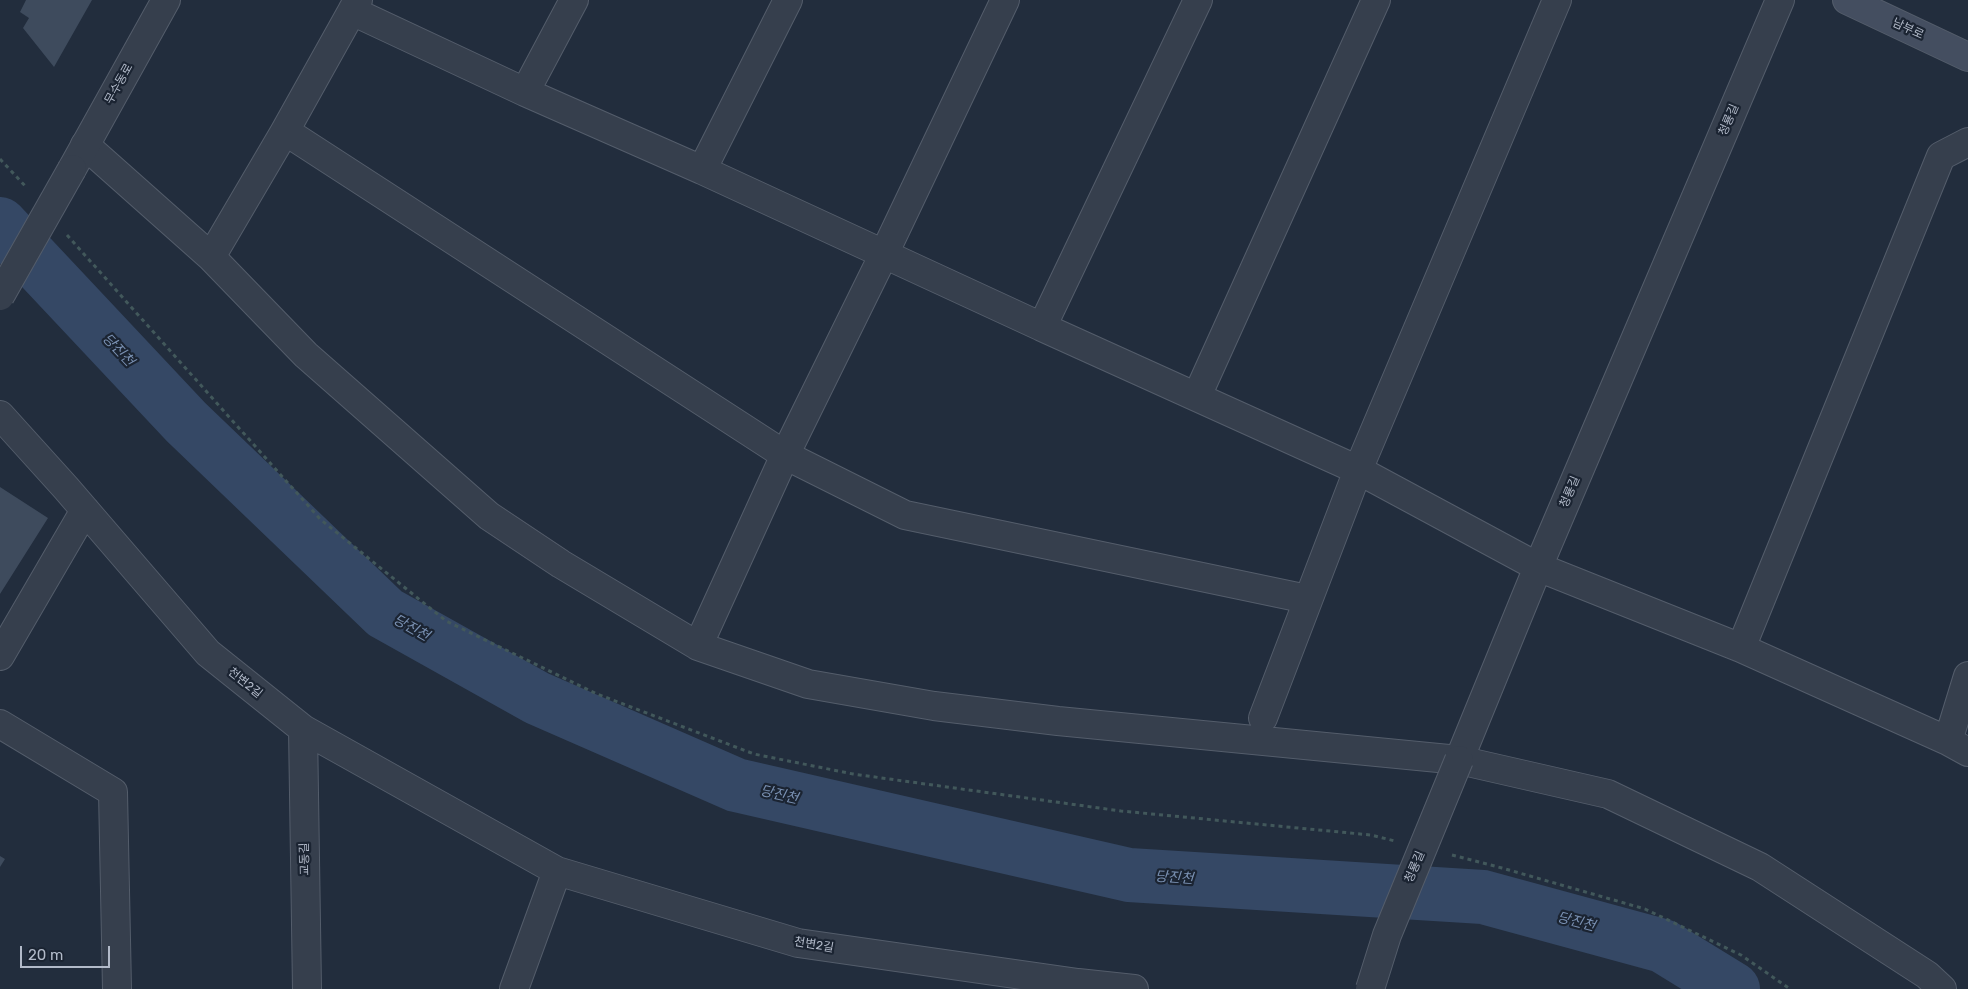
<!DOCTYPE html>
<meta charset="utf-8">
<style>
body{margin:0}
#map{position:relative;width:1968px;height:989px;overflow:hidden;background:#222d3d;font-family:Rubik,sans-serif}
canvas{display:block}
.scale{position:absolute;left:20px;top:946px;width:90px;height:22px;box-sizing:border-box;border:2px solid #b2bac9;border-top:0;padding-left:6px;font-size:15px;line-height:18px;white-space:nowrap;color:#b2bac9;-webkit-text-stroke:4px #1b2432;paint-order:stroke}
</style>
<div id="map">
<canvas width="1968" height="989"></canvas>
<div class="scale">20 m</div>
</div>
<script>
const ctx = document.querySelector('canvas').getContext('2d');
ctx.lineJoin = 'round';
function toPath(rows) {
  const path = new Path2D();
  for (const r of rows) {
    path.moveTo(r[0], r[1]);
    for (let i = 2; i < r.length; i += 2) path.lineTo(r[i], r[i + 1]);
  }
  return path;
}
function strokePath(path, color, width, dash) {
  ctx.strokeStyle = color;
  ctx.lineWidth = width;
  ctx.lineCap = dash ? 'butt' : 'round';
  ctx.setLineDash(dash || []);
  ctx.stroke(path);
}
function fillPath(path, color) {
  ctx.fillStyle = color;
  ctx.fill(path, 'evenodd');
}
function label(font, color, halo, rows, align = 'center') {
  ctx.font = font + ' Rubik,"Noto Sans KR",sans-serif';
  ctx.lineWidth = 4.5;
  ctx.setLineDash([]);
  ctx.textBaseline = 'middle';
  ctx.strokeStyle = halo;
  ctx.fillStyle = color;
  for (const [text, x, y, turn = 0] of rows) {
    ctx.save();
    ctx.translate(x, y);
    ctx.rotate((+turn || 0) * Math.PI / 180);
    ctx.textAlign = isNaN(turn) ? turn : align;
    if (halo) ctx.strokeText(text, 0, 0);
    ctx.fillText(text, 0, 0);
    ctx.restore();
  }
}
strokePath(toPath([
 [0,224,186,422,385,613,537,698,736,785,1129,875,1483,897,1663,946,1733,989]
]), '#354865', 54);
fillPath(toPath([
 [26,0,92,0,54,67,23,28,29,18,20,12],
 [0,487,48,518,0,594],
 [0,856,5,859,0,867]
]), '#3e4b5d');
const minor = toPath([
 [358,0,352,11,525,92,574,0],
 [525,92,702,170,788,0],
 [285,131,352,11],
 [85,145,211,257,306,355,489,516,561,564,698,646,808,684,934,706,1058,721,1459,760,1608,794,1760,867,1927,975,1942,989],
 [702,170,884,254,1005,0],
 [211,257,285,131,785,455,884,254,1042,327,1198,0],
 [1042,327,1358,470,1557,0],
 [1197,396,1376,0],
 [0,415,66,488,208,653,303,729,557,871],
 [698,646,785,455,905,515,1307,599],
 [1741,648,1941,156,1968,142],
 [0,656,85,510],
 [1263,718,1358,470,1538,567,1741,648,1948,741,1968,752],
 [0,724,113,792,117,989],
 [303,729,307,989],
 [1948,741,1968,676],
 [1459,760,1538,567,1780,0],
 [514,989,557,871,798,943,1078,983,1134,989]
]);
const tertiary = toPath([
 [72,169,166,0]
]);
const secondary = toPath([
 [1847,0,1968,57]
]);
strokePath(minor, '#545d6b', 30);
strokePath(tertiary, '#545d6b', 30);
strokePath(secondary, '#545d6b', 30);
strokePath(toPath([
 [0,159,27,188],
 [67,235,320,519,446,621,597,694,754,754,853,774,1121,811,1371,835,1395,841],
 [1452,855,1502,868,1645,909,1741,955,1790,989]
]), '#42585b', 3, [4, 4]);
strokePath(minor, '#363f4d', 28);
strokePath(tertiary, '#363f4d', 28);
strokePath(secondary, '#444e60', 28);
const minorBridge = toPath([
 [1370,989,1387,935,1459,760]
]);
const tertiaryBridge = toPath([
 [0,296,72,169]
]);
strokePath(minorBridge, '#545d6b', 30, []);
strokePath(tertiaryBridge, '#545d6b', 30, []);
strokePath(minorBridge, '#363f4d', 28);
strokePath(tertiaryBridge, '#363f4d', 28);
label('12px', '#b2bac9', '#1b2432', [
 ["남부로",1908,29,25],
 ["무수동로",119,84,-61],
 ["청룡길",1729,120,-67],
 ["청룡길",1570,492,-67],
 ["천변2길",245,683,39],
 ["교동길",305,859,-91],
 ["청룡길",1415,867,-67],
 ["천변2길",814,945,10]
]);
label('italic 14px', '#7990b2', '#1b2432', [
 ["당진천",118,350,47],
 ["당진천",411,628,29],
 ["당진천",779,795,13],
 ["당진천",1174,878,4],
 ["당진천",1576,922,15]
]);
</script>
